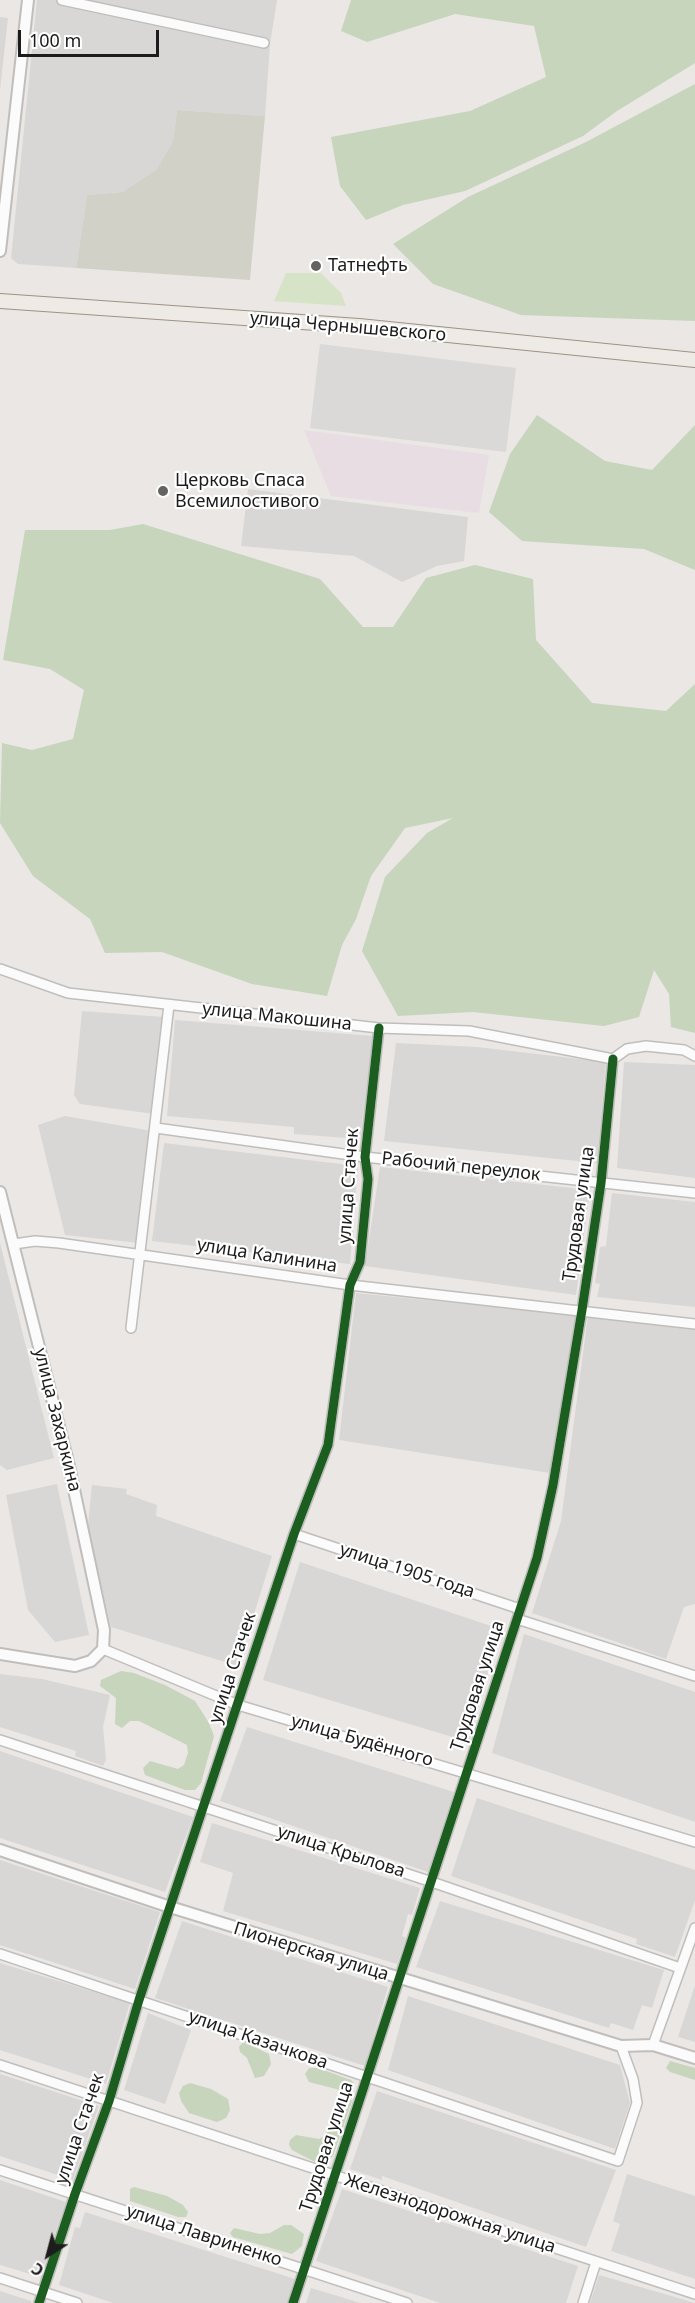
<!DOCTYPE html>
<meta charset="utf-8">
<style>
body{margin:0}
#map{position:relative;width:695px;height:2303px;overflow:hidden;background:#eae7e4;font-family:"Noto Sans",sans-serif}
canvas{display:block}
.north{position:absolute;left:18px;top:2225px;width:60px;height:60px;-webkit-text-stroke:4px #fff;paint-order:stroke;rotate:216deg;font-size:16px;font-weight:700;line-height:24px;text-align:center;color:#1c1c1c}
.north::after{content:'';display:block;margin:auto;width:21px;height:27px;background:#1c1c1c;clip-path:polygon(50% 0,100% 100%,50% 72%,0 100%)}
.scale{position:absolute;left:18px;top:30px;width:141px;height:27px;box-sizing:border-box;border:3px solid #1c1c1c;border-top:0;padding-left:8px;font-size:18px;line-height:21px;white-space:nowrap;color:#1c1c1c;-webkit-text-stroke:4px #fff;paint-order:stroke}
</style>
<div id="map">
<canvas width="695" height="2303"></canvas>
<div class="north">С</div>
<div class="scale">100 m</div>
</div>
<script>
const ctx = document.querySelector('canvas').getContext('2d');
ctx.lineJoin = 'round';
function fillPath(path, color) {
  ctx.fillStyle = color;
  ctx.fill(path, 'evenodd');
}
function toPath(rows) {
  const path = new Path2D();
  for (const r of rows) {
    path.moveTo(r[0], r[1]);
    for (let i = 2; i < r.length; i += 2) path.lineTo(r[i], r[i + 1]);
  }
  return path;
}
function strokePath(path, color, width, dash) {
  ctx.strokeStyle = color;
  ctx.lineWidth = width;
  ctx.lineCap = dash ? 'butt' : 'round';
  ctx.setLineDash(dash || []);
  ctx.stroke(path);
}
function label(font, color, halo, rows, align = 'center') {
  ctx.font = font + ' "Noto Sans",sans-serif';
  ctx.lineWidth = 4.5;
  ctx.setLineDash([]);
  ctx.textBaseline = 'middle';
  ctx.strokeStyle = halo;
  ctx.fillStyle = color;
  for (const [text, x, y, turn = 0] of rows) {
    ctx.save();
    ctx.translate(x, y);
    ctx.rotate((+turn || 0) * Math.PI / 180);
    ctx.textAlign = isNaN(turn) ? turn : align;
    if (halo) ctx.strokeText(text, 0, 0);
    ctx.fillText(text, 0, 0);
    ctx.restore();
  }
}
fillPath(toPath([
 [37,0,277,0,270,44,265,116,177,110,173,141,156,170,122,192,87,195,76,268,18,264,11,258],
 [0,17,8,18,0,90],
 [248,489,468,517,464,561,437,566,402,582,354,556,241,546],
 [82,1011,164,1017,154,1114,80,1104,74,1095],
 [175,1020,373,1036,360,1139,294,1134,294,1127,167,1116],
 [396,1043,477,1047,606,1062,597,1163,384,1141],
 [624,1062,695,1065,695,1178,617,1168],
 [65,1116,152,1131,139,1243,65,1235,38,1125],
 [164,1143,358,1166,350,1264,152,1241],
 [380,1167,590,1190,576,1295,365,1266],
 [612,1193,695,1202,695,1307,597,1297,600,1284,595,1283,600,1247,606,1246],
 [0,1243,54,1458,7,1470,0,1465],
 [356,1293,576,1315,550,1473,339,1440],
 [588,1315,695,1329,695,1604,684,1607,666,1659,532,1613,561,1521],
 [57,1484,89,1635,55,1642,28,1610,6,1495],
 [92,1485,127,1489,126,1494,157,1505,156,1516,272,1556,238,1666,111,1627,88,1525],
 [300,1562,500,1629,469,1742,263,1680],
 [524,1634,695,1692,695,1822,492,1753],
 [0,1674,42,1679,110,1695,103,1727,106,1760,103,1766,75,1756,76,1751,0,1727],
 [247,1727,454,1792,428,1872,220,1801],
 [0,1751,193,1817,165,1892,0,1838],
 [477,1798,695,1870,695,1900,675,1957,636,1944,637,1939,451,1876],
 [212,1823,420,1888,412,1915,408,1914,402,1936,406,1938,397,1964,223,1911,233,1873,200,1862],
 [0,1860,160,1912,135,1989,0,1945],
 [440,1901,664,1970,652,2008,642,2005,633,2030,611,2023,609,2028,416,1967],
 [182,1921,388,1987,365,2066,155,1998],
 [0,1963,130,2003,106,2084,0,2050],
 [695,1985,695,2042,678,2037],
 [408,1996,620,2065,630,2103,615,2149,388,2070],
 [148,2013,191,2030,165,2104,124,2090],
 [0,2074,99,2106,73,2180,0,2156],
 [377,2091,616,2170,586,2247,382,2176,382,2180,350,2169],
 [627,2174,695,2196,695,2279,611,2251,620,2224,613,2221],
 [0,2180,66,2202,40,2277,0,2265],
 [342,2189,578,2266,566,2303,440,2303,316,2261],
 [85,2212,295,2279,287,2303,113,2303,59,2285,75,2227,80,2228],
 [599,2275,668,2295,695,2303,590,2303],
 [311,2288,338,2296,360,2303,306,2303],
 [0,2291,31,2301,31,2303,0,2303]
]), '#d9d7d6');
fillPath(toPath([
 [304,430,489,455,479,513,331,496]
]), '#e7dde3');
fillPath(toPath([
 [177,110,265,116,250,280,76,268,87,195,122,192,156,170,173,141]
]), '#d2d1c7');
fillPath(toPath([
 [286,273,321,273,341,293,346,306,274,301]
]), '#d7e3c6');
fillPath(toPath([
 [351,0,695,0,695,63,617,111,583,136,465,191,403,205,366,220,340,186,331,137,470,111,546,77,534,26,455,14,367,42,341,31],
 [695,84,695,321,521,315,433,284,393,244,468,197,586,142],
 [537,415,605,461,652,470,695,425,695,570,644,549,522,541,489,512,510,454],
 [143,524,320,579,363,627,393,627,426,578,475,565,533,579,536,640,592,703,666,711,695,684,695,1033,671,1027,669,994,654,970,639,1017,604,1026,473,1012,398,1016,362,951,385,877,427,833,453,818,405,828,371,876,356,919,342,945,327,996,252,984,162,952,105,953,90,919,33,876,0,823,2,743,32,750,73,739,84,690,50,669,3,660,25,530,110,530],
 [121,1671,134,1673,165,1685,195,1701,209,1723,214,1736,201,1783,195,1790,185,1790,145,1775,143,1768,150,1761,178,1769,184,1765,188,1753,187,1745,139,1721,130,1721,122,1728,115,1724,116,1698,100,1686,101,1680],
 [243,2042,269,2054,271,2064,264,2076,255,2078,247,2058,240,2052,239,2047],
 [670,2061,695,2068,695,2080,670,2072,666,2068],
 [309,2068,318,2068,351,2080,354,2083,351,2088,344,2091,309,2082,305,2074],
 [190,2083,211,2089,228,2099,230,2110,226,2118,217,2122,189,2113,181,2101,179,2093,183,2086],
 [350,2099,352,2101,333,2156,327,2161,315,2162,292,2150,289,2145,290,2140,296,2135,319,2139,325,2136,340,2107,345,2100],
 [134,2187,167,2196,183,2205,188,2212,186,2217,178,2217,130,2201,130,2189],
 [284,2225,291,2225,304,2234,302,2246,292,2254,233,2237,230,2233,234,2228,260,2234,270,2233]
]), '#c6d5bc');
fillPath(toPath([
 [320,344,516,368,506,452,310,428]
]), '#dad9d8');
const minor = toPath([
 [62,0,264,43],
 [0,969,68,993,379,1028,469,1031,613,1059,627,1049,646,1046,684,1050,695,1056],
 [156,1128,365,1157,695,1193],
 [14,1244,35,1241,59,1243,350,1285,695,1324],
 [131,1328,169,1005],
 [294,1534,520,1609],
 [517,1619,695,1676],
 [103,1649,238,1705,695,1842],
 [0,1740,432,1882,680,1968],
 [0,1954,618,2161,637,2103,633,2079,621,2046],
 [653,2045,695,1928],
 [0,2065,695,2294],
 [0,2170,407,2303],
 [0,2278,77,2303],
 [39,2303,75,2194,109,2101,139,2000,294,1534,328,1445,350,1285,360,1262,368,1179,365,1157,379,1028],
 [293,2303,537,1558,553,1485,582,1310,601,1183,613,1059],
 [583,2303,596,2262]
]);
const tertiary = toPath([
 [0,251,28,0],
 [0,1192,69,1466,104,1630,103,1649,91,1661,75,1666,0,1654],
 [0,1850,170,1907,621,2046,653,2045,695,2058]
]);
const primary = toPath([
 [0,301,359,326,695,360]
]);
strokePath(minor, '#c0bebd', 12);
strokePath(tertiary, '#c0bebd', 14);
strokePath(primary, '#9c9384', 16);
strokePath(minor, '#fcfbfb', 9);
strokePath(tertiary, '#fcfbfb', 10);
strokePath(primary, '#eeeae5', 14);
strokePath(toPath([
 [39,2303,75,2194,109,2101,139,2000,294,1534,328,1445,350,1285,360,1262,368,1179,365,1157,379,1028],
 [293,2303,537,1558,553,1485,582,1310,601,1183,613,1059]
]), '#1b5e20', 9);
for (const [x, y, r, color] of [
 [316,266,6,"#646362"],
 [163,491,6,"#646362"]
]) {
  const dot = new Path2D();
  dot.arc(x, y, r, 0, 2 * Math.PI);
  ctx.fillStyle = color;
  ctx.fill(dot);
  strokePath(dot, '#fff', 2);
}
label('18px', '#1c1c1c', '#fff', [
 ["Татнефть",328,266],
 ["Церковь Спаса",175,481],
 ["Всемилостивого",175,502]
], 'left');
label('18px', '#1c1c1c', '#fff', [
 ["улица Чернышевского",348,327,5],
 ["улица Макошина",277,1017,6],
 ["Рабочий переулок",461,1167,6],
 ["улица Стачек",349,1186,-86],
 ["Трудовая улица",579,1214,-82],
 ["улица Калинина",267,1256,9],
 ["улица Захаркина",57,1420,76],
 ["улица 1905 года",407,1571,18],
 ["улица Стачек",233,1668,-72],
 ["Трудовая улица",478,1686,-72],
 ["улица Будённого",362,1741,16],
 ["улица Крылова",341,1852,18],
 ["Пионерская улица",311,1952,17],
 ["улица Казачкова",258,2040,19],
 ["улица Стачек",80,2129,-71],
 ["Трудовая улица",327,2147,-72],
 ["Железнодорожная улица",450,2214,18],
 ["улица Лавриненко",204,2236,18]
]);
</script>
